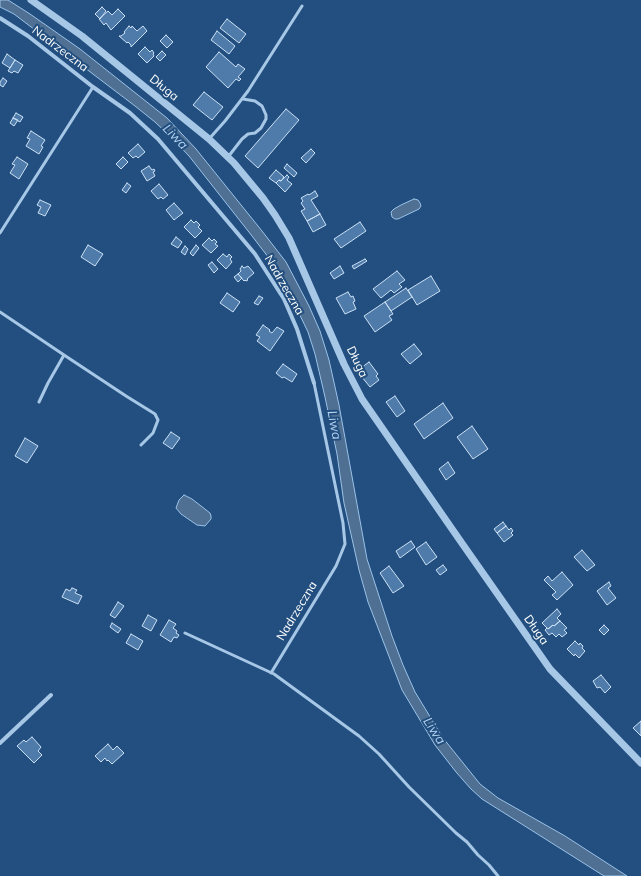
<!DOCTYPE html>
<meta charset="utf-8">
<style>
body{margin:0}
canvas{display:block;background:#224f7f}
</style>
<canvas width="641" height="876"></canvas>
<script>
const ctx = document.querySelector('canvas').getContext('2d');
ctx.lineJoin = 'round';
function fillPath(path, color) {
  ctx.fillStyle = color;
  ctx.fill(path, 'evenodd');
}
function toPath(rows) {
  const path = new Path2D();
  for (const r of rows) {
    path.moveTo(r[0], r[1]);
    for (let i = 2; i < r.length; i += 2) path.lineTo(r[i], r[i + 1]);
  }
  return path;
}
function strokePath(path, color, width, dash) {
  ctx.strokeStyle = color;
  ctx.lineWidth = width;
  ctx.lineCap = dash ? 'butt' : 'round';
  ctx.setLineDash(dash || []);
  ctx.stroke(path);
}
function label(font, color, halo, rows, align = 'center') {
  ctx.font = font + ' Mulish,sans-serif';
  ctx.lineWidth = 4;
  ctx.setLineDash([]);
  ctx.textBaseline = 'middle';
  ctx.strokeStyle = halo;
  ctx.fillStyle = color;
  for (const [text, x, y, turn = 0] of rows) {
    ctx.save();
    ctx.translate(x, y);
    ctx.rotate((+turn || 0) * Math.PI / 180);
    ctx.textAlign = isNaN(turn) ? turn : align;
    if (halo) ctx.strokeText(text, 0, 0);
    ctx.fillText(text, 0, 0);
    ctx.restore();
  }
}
const water = toPath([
 [0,0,8,0,30,14,80,49,167,118,196,149,262,231,286,262,309,306,320,331,329,360,339,405,367,559,392,636,403,665,415,692,443,738,480,784,498,798,565,836,627,876,604,876,482,799,471,789,456,772,435,745,402,690,368,602,359,570,344,503,337,454,325,397,315,354,308,332,283,280,275,266,252,236,189,156,172,138,155,122,135,106,14,14,0,7,0,0],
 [414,199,418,200,420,203,421,206,419,209,398,219,395,219,392,217,391,212,394,209,401,205,414,199],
 [184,495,192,499,210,513,211,516,211,519,205,526,197,525,181,514,176,508,179,500,184,495]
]);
fillPath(water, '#4f7093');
strokePath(water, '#9bc2e8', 1);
const building = toPath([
 [102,7,106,11,100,19,95,14,102,7],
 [118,9,125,16,111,30,106,23,104,25,99,19,108,11,112,15,118,9],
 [227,19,246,34,239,43,220,28,227,19],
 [129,26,131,28,132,26,137,31,143,26,147,31,131,47,131,45,128,42,127,43,119,36,121,36,125,33,124,32,129,26],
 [217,31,235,46,229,54,211,40,217,31],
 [166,35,173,42,167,48,160,41,166,35],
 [145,47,150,52,152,50,154,53,153,54,154,56,147,63,138,54,145,47],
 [162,51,166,55,160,61,156,57,162,51],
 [219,52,236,67,238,64,245,69,238,77,241,79,239,81,236,79,228,88,206,67,219,52],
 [7,54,15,60,10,68,2,63,7,54],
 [15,60,23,65,18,73,14,71,12,73,8,71,15,60],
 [3,78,7,81,3,87,0,85,0,82,3,78],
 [204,92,223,107,212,120,193,105,204,92],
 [286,109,299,120,258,168,245,156,286,109],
 [16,113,23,117,20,122,13,118,16,113],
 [13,118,18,120,14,126,10,123,13,118],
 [31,131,45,140,41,146,43,147,39,154,26,146,30,139,27,138,31,131],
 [138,144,145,152,138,158,136,156,133,158,128,153,138,144],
 [311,149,315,153,306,163,301,158,311,149],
 [17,157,28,164,19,179,10,173,15,165,12,164,17,157],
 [123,157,128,162,121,169,116,164,123,157],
 [287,164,297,173,294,177,284,168,287,164],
 [149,166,152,170,154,169,155,171,153,172,155,176,147,181,141,171,149,166],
 [276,170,284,177,281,181,279,180,276,183,269,178,276,170],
 [287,175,289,177,287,180,292,184,285,192,276,183,279,180,281,181,287,175],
 [127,183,131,186,126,193,122,190,127,183],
 [159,184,168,195,163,199,161,197,158,199,151,191,159,184],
 [315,191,318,196,311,200,320,214,307,221,301,211,305,209,301,203,303,201,301,198,308,194,309,195,315,191],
 [40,200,51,205,45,216,38,213,41,207,37,205,40,200],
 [174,203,183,213,174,220,166,210,174,203],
 [320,214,326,225,313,232,307,221,320,214],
 [191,220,194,223,196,221,200,225,198,227,202,231,195,238,184,227,191,220],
 [360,222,366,231,341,248,334,239,360,222],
 [176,237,182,242,178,248,171,244,176,237],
 [209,238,212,241,214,239,217,242,215,244,218,246,211,253,202,245,209,238],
 [88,245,103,254,95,266,81,257,88,245],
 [196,245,199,248,193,256,190,253,196,245],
 [185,246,188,249,185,255,181,252,185,246],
 [223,254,227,257,229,254,232,257,230,259,232,262,226,269,217,260,223,254],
 [365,259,367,261,354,269,352,266,365,259],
 [212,262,218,269,214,273,208,265,212,262],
 [242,266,244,268,248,266,254,273,247,279,248,280,246,281,245,280,244,281,238,274,241,271,240,269,242,266],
 [340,266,344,273,334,279,330,273,340,266],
 [397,271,405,280,399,284,402,287,394,293,391,290,381,298,373,289,397,271],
 [238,274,242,278,238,282,234,277,238,274],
 [431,276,440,291,417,305,408,290,431,276],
 [406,288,412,297,391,311,385,302,406,288],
 [348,292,351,297,353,296,355,301,353,302,356,309,345,314,336,298,348,292],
 [227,293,240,302,233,312,220,303,227,293],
 [259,296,263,298,258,305,254,303,259,296],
 [385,302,393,314,389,316,392,320,375,332,364,316,385,302],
 [263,325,270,330,269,331,272,333,277,327,284,331,270,351,257,341,260,337,256,335,263,325],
 [414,344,422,354,410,364,401,354,414,344],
 [369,362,378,374,376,376,379,380,370,387,357,371,369,362],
 [283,364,297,374,292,382,284,377,282,378,276,373,283,364],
 [395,396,405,411,397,417,386,402,395,396],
 [443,403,453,418,424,439,414,424,443,403],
 [472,426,488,449,473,459,457,437,472,426],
 [171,432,180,438,172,449,163,443,171,432],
 [25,438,38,446,27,463,15,456,25,438],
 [448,462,455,473,446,480,439,469,448,462],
 [503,522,506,526,497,533,494,529,503,522],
 [506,526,509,530,511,528,513,531,511,533,513,535,504,542,497,533,506,526],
 [411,541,415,547,400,558,396,551,411,541],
 [426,542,437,557,426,565,416,549,426,542],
 [582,550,595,565,587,571,574,557,582,550],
 [443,565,447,570,440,575,436,570,443,565],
 [389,566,404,586,393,593,380,573,389,566],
 [562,572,573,585,557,600,552,595,556,592,544,580,548,576,552,581,562,572],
 [609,582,611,586,608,588,616,598,607,605,597,591,609,582],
 [72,588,77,590,75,593,82,596,78,604,62,597,66,589,70,591,72,588],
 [118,602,124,606,115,618,110,615,118,602],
 [557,609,561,614,557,618,560,621,554,626,553,625,548,629,542,623,557,609],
 [148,615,157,620,151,631,142,626,148,615],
 [169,620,176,624,173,628,177,631,176,633,179,635,177,638,174,637,171,642,160,635,169,620],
 [560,621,567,628,564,630,567,633,562,637,559,634,556,637,552,633,549,635,545,630,547,628,548,629,553,625,554,626,560,621],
 [112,623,121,629,118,633,110,627,112,623],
 [604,625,609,630,604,635,599,630,604,625],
 [131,634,143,641,138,650,126,643,131,634],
 [575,641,579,645,580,643,583,646,582,648,585,651,579,658,575,654,574,656,567,649,575,641],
 [601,675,611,687,605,693,600,687,597,688,593,681,601,675],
 [641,721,641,736,633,728,641,721],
 [32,737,41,747,38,751,42,755,34,763,17,746,24,740,26,742,32,737],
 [108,744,113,750,117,746,124,753,112,764,108,760,107,761,105,758,101,762,95,756,108,744]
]);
fillPath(building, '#4f7baa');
strokePath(building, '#cbe0f5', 1);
strokePath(toPath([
 [209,139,225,121,248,91,302,6],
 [228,157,242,139,248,134,255,133,261,128,266,119,266,115,262,106,255,101,243,99],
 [0,233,93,87],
 [0,312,64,355,48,383,39,402],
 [64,355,126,396,155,414,158,420,153,433,141,445],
 [185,633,274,674,359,736,379,754,409,787,456,833,467,842,478,855,489,865,498,876],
 [271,673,336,566,345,544,343,523,314,383]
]), '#a7c7e7', 3);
strokePath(toPath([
 [0,18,28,36,93,87,130,113,158,139,255,254,284,299,297,329,314,383],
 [0,743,51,695]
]), '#a7c7e7', 4);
strokePath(toPath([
 [31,0,82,36,209,139,234,163,263,198,275,215,289,238,344,364,362,399,459,539,550,669,641,763]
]), '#a7c7e7', 7);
label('12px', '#fff', '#224f7f', [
 ["Nadrzeczna",60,49,37],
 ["Długa",164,88,39],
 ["Nadrzeczna",284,285,60],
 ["Długa",357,362,64],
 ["Nadrzeczna",297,611,-59],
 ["Długa",536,630,55]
]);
label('italic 13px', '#b3d1ef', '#224f7f', [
 ["Liwa",175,137,46],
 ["Liwa",334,425,79],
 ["Liwa",434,731,57]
]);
</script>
